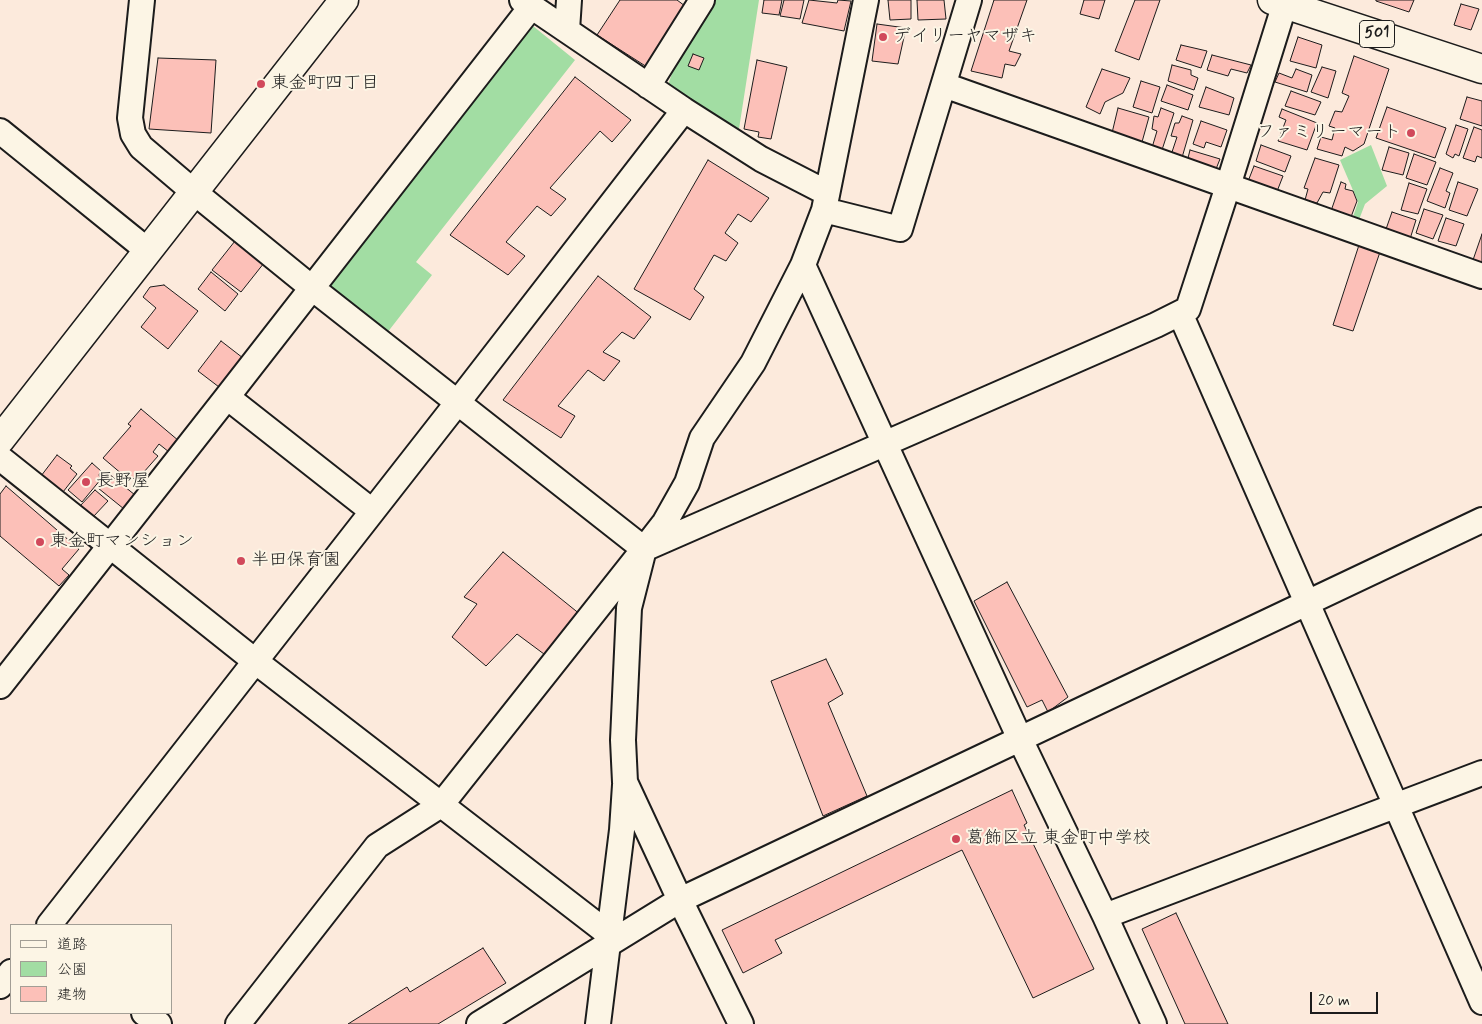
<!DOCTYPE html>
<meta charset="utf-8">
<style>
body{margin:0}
#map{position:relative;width:1482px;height:1024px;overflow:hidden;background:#fceadc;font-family:Mynerve,"Klee One",sans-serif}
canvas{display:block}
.legend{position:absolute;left:10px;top:924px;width:162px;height:90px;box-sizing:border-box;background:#fcf5e5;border:1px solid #a29e95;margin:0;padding:6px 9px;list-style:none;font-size:15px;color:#1c1c1c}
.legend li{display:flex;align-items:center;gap:10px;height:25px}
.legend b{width:25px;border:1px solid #a29e95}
.scale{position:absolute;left:1310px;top:992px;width:68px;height:22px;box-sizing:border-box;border:2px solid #1c1c1c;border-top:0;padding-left:6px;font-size:15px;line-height:18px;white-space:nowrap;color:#1c1c1c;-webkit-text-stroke:4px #fcf5e5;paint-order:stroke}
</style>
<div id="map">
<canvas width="1482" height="1024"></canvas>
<ul class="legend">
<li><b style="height:6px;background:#fcf5e5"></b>道路</li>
<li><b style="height:14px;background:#a2dda3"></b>公園</li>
<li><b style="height:14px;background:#fcc0b8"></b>建物</li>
</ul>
<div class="scale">20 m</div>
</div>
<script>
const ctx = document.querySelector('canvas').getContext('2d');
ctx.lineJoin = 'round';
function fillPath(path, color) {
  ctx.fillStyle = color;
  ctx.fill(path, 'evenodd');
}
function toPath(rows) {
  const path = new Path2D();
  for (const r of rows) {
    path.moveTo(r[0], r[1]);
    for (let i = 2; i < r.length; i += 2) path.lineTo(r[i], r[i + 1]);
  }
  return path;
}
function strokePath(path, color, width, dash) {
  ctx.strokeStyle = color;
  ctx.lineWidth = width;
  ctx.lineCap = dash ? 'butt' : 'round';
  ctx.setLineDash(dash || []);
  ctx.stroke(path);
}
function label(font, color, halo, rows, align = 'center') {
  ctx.font = font + ' Mynerve,"Klee One",sans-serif';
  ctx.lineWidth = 4;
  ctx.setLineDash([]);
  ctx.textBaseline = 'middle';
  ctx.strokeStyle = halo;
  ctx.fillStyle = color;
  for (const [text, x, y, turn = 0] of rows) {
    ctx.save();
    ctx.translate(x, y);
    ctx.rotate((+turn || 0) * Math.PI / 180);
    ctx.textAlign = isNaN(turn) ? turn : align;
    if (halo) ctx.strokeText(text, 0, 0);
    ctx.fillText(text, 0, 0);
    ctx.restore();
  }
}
fillPath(toPath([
 [716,0,759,0,739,129,668,85,679,53],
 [533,26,575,60,416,262,432,275,387,333,328,286],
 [1371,145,1387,186,1365,204,1357,225,1351,223,1358,202,1340,160]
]), '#a2dda3');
const building = toPath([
 [620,0,677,0,685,6,647,67,597,35,620,0],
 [764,0,782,0,779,15,762,13,764,0],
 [784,0,804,0,800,19,780,16,784,0],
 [809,0,837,3,838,0,851,1,844,31,802,23,809,0],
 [888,0,911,0,911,19,890,20,888,0],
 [917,0,944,0,946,19,918,20,917,0],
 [994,0,1027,0,1009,51,1021,54,1015,66,1005,64,1002,78,971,71,994,0],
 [1084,0,1105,0,1099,19,1080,14,1084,0],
 [1135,0,1160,0,1139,60,1115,51,1135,0],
 [1376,0,1414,0,1409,12,1376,1,1376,0],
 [1461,4,1479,9,1471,30,1454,25,1461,4],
 [877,24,906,28,898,64,872,61,877,24],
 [1298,37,1322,45,1316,68,1290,61,1298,37],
 [1181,45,1207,51,1201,68,1176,60,1181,45],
 [693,54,704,58,699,70,688,66,693,54],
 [1212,55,1251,65,1247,73,1231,69,1228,76,1207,70,1212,55],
 [1354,56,1389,69,1364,144,1353,151,1345,147,1342,156,1317,149,1321,137,1332,140,1335,128,1329,126,1335,111,1342,112,1349,96,1342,93,1354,56],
 [158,58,216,60,211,133,149,129,158,58],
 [757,60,787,67,771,139,758,137,759,132,744,129,757,60],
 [1172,65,1191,70,1191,75,1198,78,1194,90,1168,81,1172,65],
 [1322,67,1336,71,1328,98,1311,92,1322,67],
 [1102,69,1130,78,1123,93,1105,102,1100,114,1086,107,1102,69],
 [1296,69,1312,75,1307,92,1275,82,1279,73,1292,78,1296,69],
 [575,77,631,120,612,142,600,131,550,188,566,199,551,216,537,206,506,242,525,256,508,275,450,235,575,77],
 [1141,81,1160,87,1152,113,1133,107,1141,81],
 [1167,85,1193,95,1188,110,1161,101,1167,85],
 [1206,87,1234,98,1229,115,1199,107,1206,87],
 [1291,91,1321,102,1315,115,1285,106,1291,91],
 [1467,97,1482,101,1482,126,1460,119,1467,97],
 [1387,107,1446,128,1435,158,1376,138,1387,107],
 [1118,108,1149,117,1142,142,1112,133,1118,108],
 [1161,108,1174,113,1161,153,1151,151,1157,131,1152,129,1154,116,1158,117,1161,108],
 [1282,109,1317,123,1307,150,1278,141,1286,120,1279,117,1282,109],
 [1182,116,1193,120,1181,161,1170,158,1177,137,1171,136,1175,123,1179,123,1182,116],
 [1201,121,1227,130,1221,147,1206,142,1204,148,1193,144,1201,121],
 [1456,125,1468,129,1459,156,1455,154,1453,158,1446,154,1456,125],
 [1474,127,1482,130,1482,158,1477,156,1475,162,1463,158,1474,127],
 [1261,145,1291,156,1285,172,1256,161,1261,145],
 [1389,147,1409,153,1403,175,1382,170,1389,147],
 [1190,150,1220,159,1216,169,1187,162,1190,150],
 [1414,154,1436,162,1427,185,1406,178,1414,154],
 [1315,158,1339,165,1330,193,1323,192,1317,203,1305,200,1308,189,1304,188,1315,158],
 [708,160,769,198,751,222,738,214,725,233,738,243,726,261,714,255,694,289,704,297,690,320,634,289,708,160],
 [1254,166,1283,176,1276,194,1247,184,1254,166],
 [1440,168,1453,173,1446,191,1450,193,1445,208,1427,201,1440,168],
 [1341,182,1346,184,1345,189,1353,191,1357,201,1351,217,1331,211,1341,182],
 [1458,182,1478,189,1467,216,1449,210,1458,182],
 [1409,183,1427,189,1418,214,1401,210,1409,183],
 [1424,209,1443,215,1433,239,1416,233,1424,209],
 [1392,212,1416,220,1410,239,1385,232,1392,212],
 [1446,218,1464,224,1456,246,1438,241,1446,218],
 [1482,234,1482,263,1473,260,1482,234],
 [235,241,264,263,241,292,212,270,235,241],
 [1359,245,1380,252,1353,331,1333,325,1359,245],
 [211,272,238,294,225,311,198,289,211,272],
 [598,276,651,317,634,339,622,332,603,352,620,361,604,381,588,370,558,406,575,416,561,438,503,400,598,276],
 [164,285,198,311,168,349,141,327,156,308,143,297,150,287,164,285],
 [221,341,243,358,219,387,198,371,221,341],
 [141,409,179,441,169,452,159,444,153,452,158,456,136,481,132,477,129,480,103,458,131,426,128,424,141,409],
 [57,455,72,466,70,468,77,474,63,492,41,476,57,455],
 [92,463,101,471,99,475,101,479,82,502,68,490,92,463],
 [109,474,135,495,124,509,98,488,109,474],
 [6,486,79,549,62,569,69,575,59,586,0,536,0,494,6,486],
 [95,490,108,501,93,517,80,506,95,490],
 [503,552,581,615,548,657,517,634,486,666,452,637,477,604,464,597,503,552],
 [1007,582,1068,697,1048,712,1042,700,1027,707,974,601,1007,582],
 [826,659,843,694,828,703,867,796,823,816,771,681,826,659],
 [1012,790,1027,823,1024,825,1094,969,1033,998,962,850,775,940,782,953,743,973,722,930,1012,790],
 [1176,913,1228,1024,1185,1024,1142,929,1176,913],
 [483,948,506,983,438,1024,348,1024,407,987,410,992,483,948]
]);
fillPath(building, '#fcc0b8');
strokePath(building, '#1c1c1c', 1);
const street = toPath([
 [142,0,130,118,133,134,141,147,194,192,312,288,644,549],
 [522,0,684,110,761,159,827,193],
 [1286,0,1228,186,1188,309,1180,313,1482,1002],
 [567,30,569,0],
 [944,85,1482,276],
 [648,86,702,0],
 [0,131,147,250],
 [824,210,900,229,969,0],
 [803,265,1020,739,1105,916,1154,1024],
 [227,397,372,511],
 [0,458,255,661,610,935],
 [0,686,227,397,531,7],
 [1105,916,1482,773],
 [49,925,458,402,684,110],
 [0,986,11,972],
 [144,1013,159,1024],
 [238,1024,377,846,441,805,644,549,1156,325,1180,313],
 [479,1024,680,900,1482,520],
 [598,1024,622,830,625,785],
 [741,1024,680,900,625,782,623,740,629,608,644,549,665,522,687,483,702,438,753,363,803,265,824,210,866,0]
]);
const secondary = toPath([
 [0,440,344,0]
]);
const primary = toPath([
 [1272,0,1482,69]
]);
strokePath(street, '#1c1c1c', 28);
strokePath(secondary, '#1c1c1c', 31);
strokePath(primary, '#1c1c1c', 31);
strokePath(street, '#fcf5e5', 24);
strokePath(secondary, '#fcf5e5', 28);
strokePath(primary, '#fcf5e5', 28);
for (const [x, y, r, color] of [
 [883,37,5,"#d1495b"],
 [261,84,5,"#d1495b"],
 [1411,133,5,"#d1495b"],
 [86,482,5,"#d1495b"],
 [40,542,5,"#d1495b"],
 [241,561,5,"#d1495b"],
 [956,839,5,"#d1495b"]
]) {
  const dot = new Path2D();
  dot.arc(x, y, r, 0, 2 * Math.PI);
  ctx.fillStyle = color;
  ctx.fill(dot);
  strokePath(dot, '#fcf5e5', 2);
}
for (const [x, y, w] of [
 [1377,34,35]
]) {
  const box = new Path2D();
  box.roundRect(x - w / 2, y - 13.5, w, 27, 4);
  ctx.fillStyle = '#fcf5e5';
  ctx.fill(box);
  strokePath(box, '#1c1c1c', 1);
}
label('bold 16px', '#1c1c1c', null, [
 ["501",1377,34]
]);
label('18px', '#1c1c1c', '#fcf5e5', [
 ["デイリーヤマザキ",893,37],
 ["東金町四丁目",271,84],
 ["ファミリーマート",1401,133,"right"],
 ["長野屋",96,482],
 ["東金町マンション",50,542],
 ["半田保育園",251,561],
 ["葛飾区立 東金町中学校",966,839]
], 'left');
</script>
